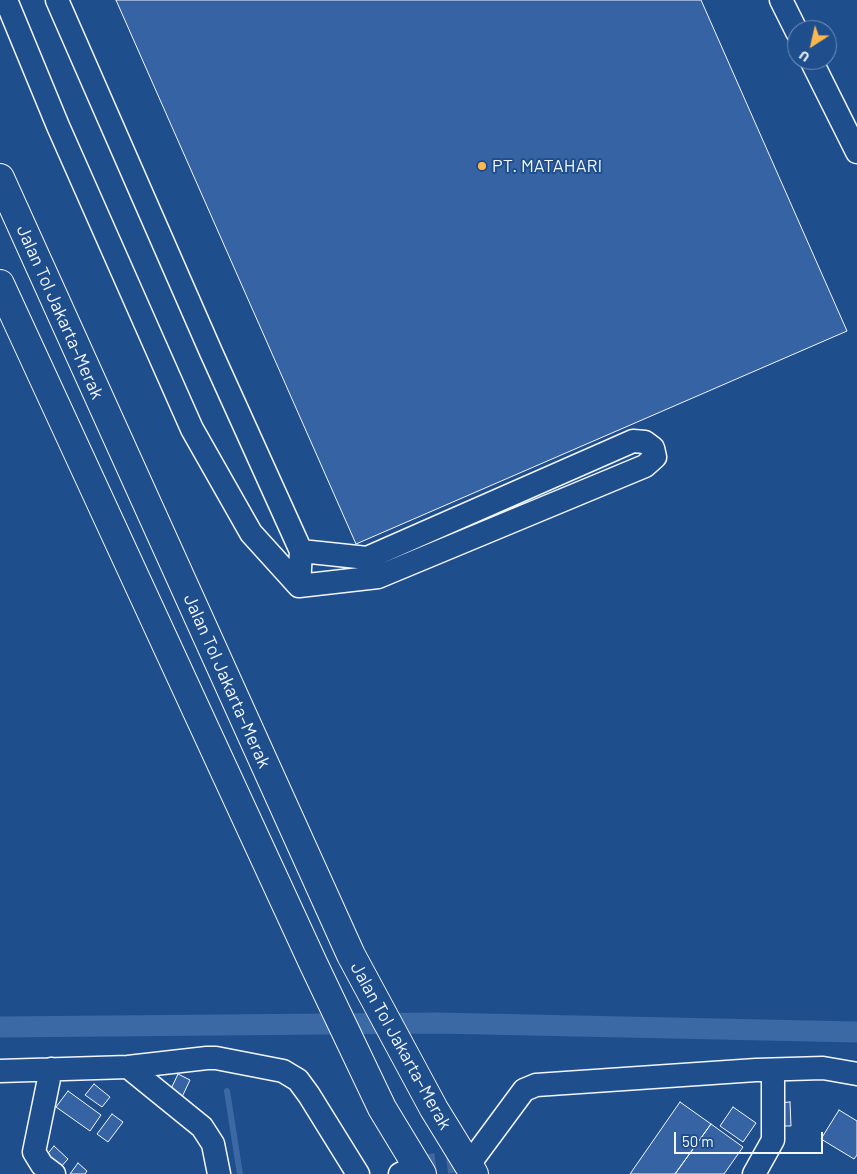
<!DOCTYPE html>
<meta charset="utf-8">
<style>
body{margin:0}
#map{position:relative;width:857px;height:1174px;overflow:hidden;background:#1f4e8c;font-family:Barlow,sans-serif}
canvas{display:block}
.north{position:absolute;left:787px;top:20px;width:50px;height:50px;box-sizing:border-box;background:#1f4e8c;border:1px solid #7391ba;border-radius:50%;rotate:215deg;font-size:14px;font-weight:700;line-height:20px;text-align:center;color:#f2f6ff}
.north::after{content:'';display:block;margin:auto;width:18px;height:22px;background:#ffb74d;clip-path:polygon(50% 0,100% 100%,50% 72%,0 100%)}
.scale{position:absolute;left:674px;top:1132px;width:149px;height:22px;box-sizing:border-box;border:2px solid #f2f6ff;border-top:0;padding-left:6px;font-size:15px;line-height:18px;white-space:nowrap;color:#f2f6ff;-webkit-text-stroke:4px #1f4e8c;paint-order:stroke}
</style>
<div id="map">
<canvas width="857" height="1174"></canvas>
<div class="north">U</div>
<div class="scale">50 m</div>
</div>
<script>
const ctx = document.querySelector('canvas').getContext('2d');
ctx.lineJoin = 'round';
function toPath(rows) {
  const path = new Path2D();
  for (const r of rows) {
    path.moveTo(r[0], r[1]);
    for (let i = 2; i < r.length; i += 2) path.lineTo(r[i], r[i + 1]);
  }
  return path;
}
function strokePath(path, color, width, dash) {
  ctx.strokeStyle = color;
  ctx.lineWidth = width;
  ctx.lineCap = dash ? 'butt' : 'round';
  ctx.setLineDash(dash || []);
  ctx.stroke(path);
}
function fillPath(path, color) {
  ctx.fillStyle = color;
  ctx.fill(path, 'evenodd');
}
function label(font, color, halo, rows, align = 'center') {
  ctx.font = font + ' Barlow,sans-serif';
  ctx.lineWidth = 4;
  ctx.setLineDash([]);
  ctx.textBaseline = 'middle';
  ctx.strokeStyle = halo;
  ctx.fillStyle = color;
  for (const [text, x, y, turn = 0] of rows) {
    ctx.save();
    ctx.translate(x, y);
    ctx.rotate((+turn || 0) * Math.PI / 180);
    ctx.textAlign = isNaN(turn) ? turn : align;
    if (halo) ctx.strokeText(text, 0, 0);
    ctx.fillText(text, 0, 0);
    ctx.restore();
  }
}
strokePath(toPath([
 [227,1091,240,1174]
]), '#3b69a3', 6);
strokePath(toPath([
 [0,1027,437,1023,857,1032]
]), '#3b69a3', 21);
const building = toPath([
 [116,0,701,0,847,331,356,544,116,0],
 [178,1074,190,1080,182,1097,170,1091,178,1074],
 [94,1084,110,1097,102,1107,85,1095,94,1084],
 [68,1091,101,1115,90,1131,56,1107,68,1091],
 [680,1102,711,1124,675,1174,630,1174,680,1102],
 [790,1102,791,1126,777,1126,776,1103,790,1102],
 [733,1107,756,1123,743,1142,720,1126,733,1107],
 [839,1110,857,1121,857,1155,854,1159,821,1139,839,1110],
 [112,1114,123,1122,108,1142,97,1134,112,1114],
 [711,1124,743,1147,724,1174,675,1174,711,1124],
 [54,1146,68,1159,59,1169,45,1157,54,1146],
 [78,1163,87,1171,85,1174,70,1174,78,1163]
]);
fillPath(building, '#3563a3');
strokePath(building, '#f2f6ff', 1);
strokePath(toPath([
 [414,1167,473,1159]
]), '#3f679d', 22, [22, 11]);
const minor = toPath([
 [6,0,58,126,192,429,251,533,299,586,301,551,211,352,57,0],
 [781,0,797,32],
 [811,60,857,152],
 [299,586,378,577,645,466,655,457,653,448,645,442,633,441,367,558,301,551],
 [128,1067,202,1127,213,1144,219,1174],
 [51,1069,34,1152,42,1165,54,1174],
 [0,1071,128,1067,207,1058,216,1058,283,1071,298,1080,309,1095,358,1174],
 [473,1159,524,1090,536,1085,756,1070,823,1068,857,1074],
 [400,1174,414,1167],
 [754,1174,773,1140,773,1070]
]);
const highway = toPath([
 [0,178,351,955,434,1109,474,1174],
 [0,284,313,963,382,1108,422,1174]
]);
strokePath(minor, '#f2f6ff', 25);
strokePath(highway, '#f2f6ff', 30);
strokePath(minor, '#1f4e8c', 22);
strokePath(highway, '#1f4e8c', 28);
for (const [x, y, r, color] of [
 [482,166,5,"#ffb74d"]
]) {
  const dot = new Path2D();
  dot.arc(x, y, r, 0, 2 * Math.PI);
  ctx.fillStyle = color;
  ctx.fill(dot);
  strokePath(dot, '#1f4e8c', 2);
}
label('18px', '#f2f6ff', '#1f4e8c', [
 ["PT. MATAHARI",492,166]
], 'left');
label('18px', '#f2f6ff', '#1f4e8c', [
 ["Jalan Tol Jakarta–Merak",60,312,66],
 ["Jalan Tol Jakarta–Merak",227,681,66],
 ["Jalan Tol Jakarta–Merak",401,1046,61]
]);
</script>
